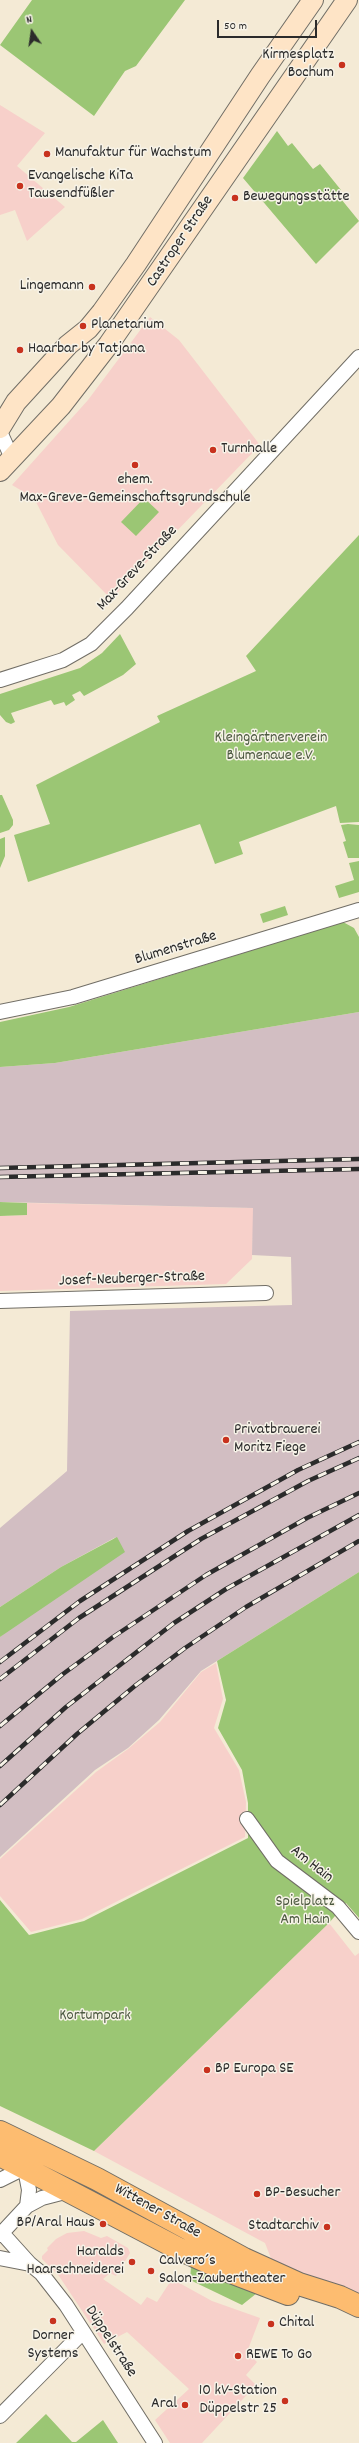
<!DOCTYPE html>
<meta charset="utf-8">
<style>
body{margin:0}
#map{position:relative;width:359px;height:2443px;overflow:hidden;background:#f4ead5;font-family:Dekko,sans-serif}
canvas{display:block}
.north{position:absolute;left:12px;top:12px;width:40px;height:40px;-webkit-text-stroke:3px #f7f3e8;paint-order:stroke;rotate:347deg;font-size:11px;font-weight:700;line-height:16px;text-align:center;color:#2b2b2b}
.north::after{content:'';display:block;margin:auto;width:14px;height:18px;background:#2b2b2b;clip-path:polygon(50% 0,100% 100%,50% 72%,0 100%)}
.scale{position:absolute;left:217px;top:20px;width:100px;height:18px;box-sizing:border-box;border:2px solid #2b2b2b;border-top:0;padding-left:5px;font-size:12px;line-height:14px;white-space:nowrap;color:#2b2b2b;-webkit-text-stroke:3px #f7f3e8;paint-order:stroke}
</style>
<div id="map">
<canvas width="359" height="2443"></canvas>
<div class="north">N</div>
<div class="scale">50 m</div>
</div>
<script>
const ctx = document.querySelector('canvas').getContext('2d');
ctx.lineJoin = 'round';
function fillPath(path, color) {
  ctx.fillStyle = color;
  ctx.fill(path, 'evenodd');
}
function toPath(rows) {
  const path = new Path2D();
  for (const r of rows) {
    path.moveTo(r[0], r[1]);
    for (let i = 2; i < r.length; i += 2) path.lineTo(r[i], r[i + 1]);
  }
  return path;
}
function strokePath(path, color, width, dash) {
  ctx.strokeStyle = color;
  ctx.lineWidth = width;
  ctx.lineCap = dash ? 'butt' : 'round';
  ctx.setLineDash(dash || []);
  ctx.stroke(path);
}
function label(font, color, halo, rows, align = 'center') {
  ctx.font = font + ' Dekko,sans-serif';
  ctx.lineWidth = 3;
  ctx.setLineDash([]);
  ctx.textBaseline = 'middle';
  ctx.strokeStyle = halo;
  ctx.fillStyle = color;
  for (const [text, x, y, turn = 0] of rows) {
    ctx.save();
    ctx.translate(x, y);
    ctx.rotate((+turn || 0) * Math.PI / 180);
    ctx.textAlign = isNaN(turn) ? turn : align;
    if (halo) ctx.strokeText(text, 0, 0);
    ctx.fillText(text, 0, 0);
    ctx.restore();
  }
}
fillPath(toPath([
 [0,105,45,133,17,166,65,207,27,241,15,210,0,215],
 [150,317,179,340,260,445,111,599,58,545,34,498,12,485,88,400],
 [27,1203,254,1208,252,1259,226,1284,0,1291,0,1216,27,1215],
 [216,1663,223,1699,214,1728,239,1770,246,1802,245,1837,82,1919,31,1932,0,1896,0,1859,96,1772,128,1749,160,1722,201,1672],
 [329,1923,355,1956,359,1953,359,2293,338,2287,272,2261,265,2243,94,2151],
 [84,2231,101,2238,107,2236,128,2248,130,2253,116,2276,110,2273,103,2279,141,2305,147,2297,157,2302,172,2279,212,2301,260,2318,247,2352,257,2362,246,2375,256,2385,202,2443,170,2443,155,2420,189,2389,127,2332,104,2344,59,2276,42,2259,42,2256,48,2250,47,2248,56,2239,67,2233]
]), '#f7d0ca');
fillPath(toPath([
 [359,1012,359,1572,201,1671,159,1720,128,1748,95,1770,0,1857,0,1637,116,1537,61,1567,0,1607,0,1528,67,1471,70,1311,292,1305,291,1257,252,1255,253,1208,0,1202,0,1067,55,1063]
]), '#d2bec2');
fillPath(toPath([
 [32,0,185,0,136,66,125,71,94,116,0,45],
 [277,131,288,146,292,143,313,169,320,164,341,190,337,194,359,221,316,264,243,178],
 [144,498,159,512,136,536,121,522],
 [359,535,359,822,340,823,336,806,239,842,243,854,215,864,200,824,28,882,14,835,50,824,36,785,160,722,157,716,256,671,246,656],
 [120,634,136,664,123,675,84,696,80,691,72,695,75,700,66,706,64,702,54,705,51,700,11,713,15,722,11,724,6,722,0,715,0,694,80,668,102,653],
 [0,795,2,795,13,820,13,825,9,830,0,833],
 [348,824,359,825,359,858,348,858,343,842,346,841,341,825],
 [5,837,5,856,0,868,0,839],
 [359,861,359,892,339,898,335,886,354,880,349,863],
 [285,906,288,915,263,923,260,914],
 [343,922,354,928,359,937,359,1012,55,1063,0,1067,0,1022,69,1007],
 [0,1202,27,1203,27,1215,0,1216],
 [117,1537,125,1552,0,1637,0,1607,61,1567],
 [359,1572,359,1918,346,1903,329,1923,94,2151,0,2106,0,1900,29,1935,84,1921,248,1838,248,1803,242,1770,218,1728,226,1700,217,1661],
 [191,2267,194,2267,257,2293,242,2305,190,2280],
 [46,2414,72,2442,76,2442,103,2420,118,2443,16,2443]
]), '#9bc674');
const street = toPath([
 [0,432,12,458],
 [0,680,63,660,91,644,127,608,359,357],
 [0,1012,73,997,359,910],
 [0,1301,266,1293],
 [247,1819,277,1861,338,1907,359,1932],
 [24,2164,29,2190,27,2206],
 [0,2180,28,2166],
 [2,2233,30,2264,41,2273,66,2305,155,2443],
 [0,2235,27,2206,42,2198,69,2191],
 [0,2258,30,2264],
 [0,2416,83,2332]
]);
const secondary = toPath([
 [0,428,16,402,68,345,88,329,102,312,136,264,260,76,313,0],
 [0,471,61,406,109,344,347,0]
]);
const primary = toPath([
 [0,2132,97,2179,244,2259,299,2284,340,2297,359,2306],
 [0,2155,177,2248,223,2269,288,2294]
]);
strokePath(street, '#716e66', 16);
strokePath(secondary, '#716e66', 22);
strokePath(primary, '#716e66', 24);
strokePath(street, '#fff', 14);
strokePath(secondary, '#fee4c6', 20);
strokePath(primary, '#fdbc70', 22);
const rail = toPath([
 [0,1168,359,1159],
 [0,1177,359,1169],
 [0,1662,80,1601,188,1531,298,1470,359,1442],
 [0,1679,79,1618,201,1539,308,1481,359,1458],
 [0,1726,63,1674,113,1637,206,1575,307,1518,359,1493],
 [0,1766,66,1707,174,1623,226,1589,359,1515],
 [0,1805,77,1734,136,1685,185,1648,246,1607,359,1541]
]);
strokePath(rail, '#2b2b2b', 4.5);
strokePath(rail, '#f7f3e8', 3, [9]);
for (const [x, y, r, color] of [
 [342,65,4,"#c8321e"],
 [47,154,4,"#c8321e"],
 [20,186,4,"#c8321e"],
 [235,198,4,"#c8321e"],
 [92,287,4,"#c8321e"],
 [83,326,4,"#c8321e"],
 [20,350,4,"#c8321e"],
 [213,450,4,"#c8321e"],
 [135,465,4,"#c8321e"],
 [226,1440,4,"#c8321e"],
 [207,2070,4,"#c8321e"],
 [257,2194,4,"#c8321e"],
 [103,2224,4,"#c8321e"],
 [327,2227,4,"#c8321e"],
 [132,2262,4,"#c8321e"],
 [151,2271,4,"#c8321e"],
 [53,2321,4,"#c8321e"],
 [271,2324,4,"#c8321e"],
 [238,2356,4,"#c8321e"],
 [285,2401,4,"#c8321e"],
 [185,2405,4,"#c8321e"]
]) {
  const dot = new Path2D();
  dot.arc(x, y, r, 0, 2 * Math.PI);
  ctx.fillStyle = color;
  ctx.fill(dot);
  strokePath(dot, '#f7f3e8', 1.5);
}
label('16px', '#2b2b2b', '#f7f3e8', [
 ["Kirmesplatz",334,56,"right"],
 ["Bochum",334,74,"right"],
 ["Manufaktur für Wachstum",55,154],
 ["Evangelische KiTa",28,177],
 ["Tausendfüßler",28,195],
 ["Bewegungsstätte",243,198],
 ["Lingemann",84,287,"right"],
 ["Planetarium",91,326],
 ["Haarbar by Tatjana",28,350],
 ["Turnhalle",221,450],
 ["ehem.",135,481,"center"],
 ["Max-Greve-Gemeinschaftsgrundschule",135,499,"center"],
 ["Privatbrauerei",234,1431],
 ["Moritz Fiege",234,1449],
 ["BP Europa SE",215,2070],
 ["BP-Besucher",265,2194],
 ["BP/Aral Haus",95,2224,"right"],
 ["Stadtarchiv",319,2227,"right"],
 ["Haralds",124,2253,"right"],
 ["Haarschneiderei",124,2271,"right"],
 ["Calvero´s",159,2262],
 ["Salon-Zaubertheater",159,2280],
 ["Chital",279,2324],
 ["Dorner",53,2337,"center"],
 ["Systems",53,2355,"center"],
 ["REWE To Go",246,2356],
 ["10 kV-Station",277,2392,"right"],
 ["Düppelstr 25",277,2410,"right"],
 ["Aral",177,2405,"right"]
], 'left');
label('16px', '#2b2b2b', '#f7f3e8', [
 ["Castroper Straße",181,242,-56],
 ["Max-Greve-Straße",138,569,-47],
 ["Blumenstraße",176,949,-17],
 ["Josef-Neuberger-Straße",132,1280,-2],
 ["Am Hain",311,1865,38],
 ["Wittener Straße",157,2212,29],
 ["Düppelstraße",110,2342,57]
]);
label('16px', '#4d5a41', '#f7f3e8', [
 ["Kleingärtnerverein",271,739],
 ["Blumenaue e.V.",271,757],
 ["Spielplatz",305,1903],
 ["Am Hain",305,1921],
 ["Kortumpark",95,2017]
]);
</script>
